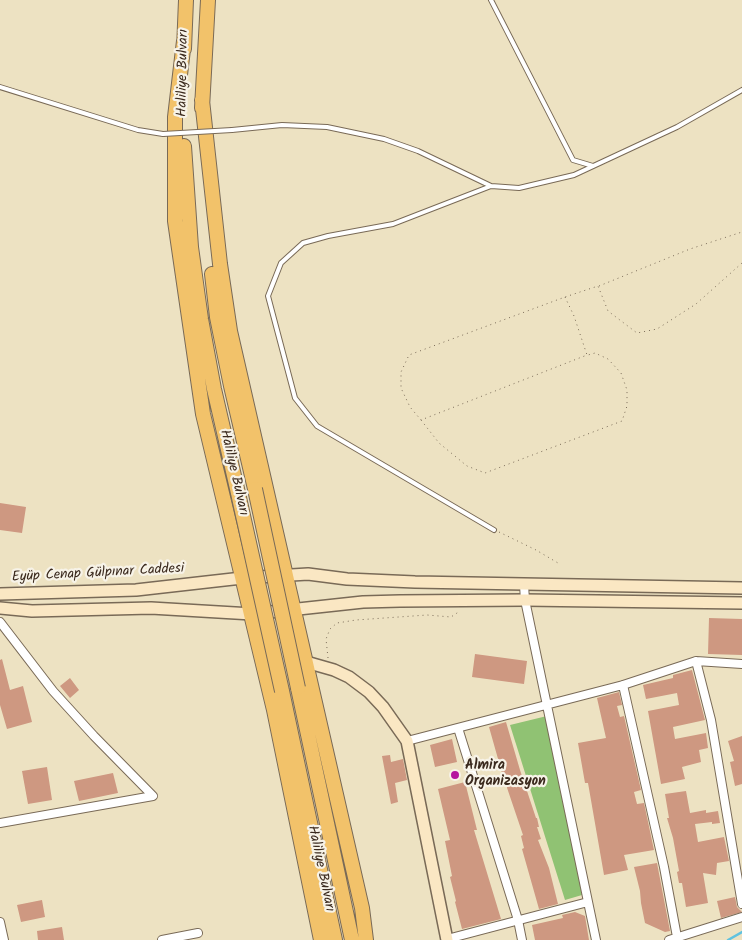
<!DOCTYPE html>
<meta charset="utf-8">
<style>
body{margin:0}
canvas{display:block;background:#ede2c2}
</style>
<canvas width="742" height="940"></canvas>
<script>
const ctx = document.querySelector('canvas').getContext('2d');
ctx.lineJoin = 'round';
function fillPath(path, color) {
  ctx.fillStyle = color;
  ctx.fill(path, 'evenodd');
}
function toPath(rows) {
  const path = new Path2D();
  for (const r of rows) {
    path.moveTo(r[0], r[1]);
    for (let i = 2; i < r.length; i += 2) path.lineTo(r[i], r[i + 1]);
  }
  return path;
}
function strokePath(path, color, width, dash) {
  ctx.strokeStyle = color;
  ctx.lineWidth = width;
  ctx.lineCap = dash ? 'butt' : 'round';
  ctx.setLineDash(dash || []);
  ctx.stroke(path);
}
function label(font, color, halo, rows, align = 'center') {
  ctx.font = font + ' Kalam,sans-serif';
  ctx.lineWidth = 4.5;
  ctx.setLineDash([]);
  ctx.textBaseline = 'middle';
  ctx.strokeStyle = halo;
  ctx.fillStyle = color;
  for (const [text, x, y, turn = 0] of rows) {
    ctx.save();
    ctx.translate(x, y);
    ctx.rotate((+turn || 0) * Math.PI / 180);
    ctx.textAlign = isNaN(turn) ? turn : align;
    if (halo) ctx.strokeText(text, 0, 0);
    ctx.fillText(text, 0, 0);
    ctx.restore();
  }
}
fillPath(toPath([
 [547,716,582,895,565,900,510,725]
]), '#90c273');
strokePath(toPath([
 [728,940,742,932]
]), '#60c2df', 2.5);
fillPath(toPath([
 [0,503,26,507,22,533,0,530],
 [709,618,742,619,742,655,708,654],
 [475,654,527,661,524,684,472,677],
 [2,659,10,690,23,686,32,722,7,729,0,705,0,660],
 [692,670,705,720,673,727,675,739,706,733,708,748,699,750,701,762,682,767,685,779,661,784,648,711,679,705,677,693,646,699,643,685,673,678,673,675],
 [70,678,79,690,70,698,60,686],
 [619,692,622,705,617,706,620,717,624,716,641,790,634,792,637,804,644,803,654,850,624,855,628,870,604,875,588,783,585,783,578,743,606,738,597,698],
 [506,722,520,770,536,818,537,818,539,827,537,827,541,839,538,840,549,868,558,904,539,909,522,849,524,848,521,836,523,835,502,773,489,727],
 [742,736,742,784,735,786,730,762,734,761,728,741],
 [452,739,457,762,435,767,430,745],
 [390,755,391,762,403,759,407,780,395,783,398,802,391,804,382,756],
 [47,767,52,800,28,804,22,771],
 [113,773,118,793,79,801,74,781],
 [465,782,477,830,474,830,501,919,462,929,455,902,456,901,450,877,452,876,445,841,450,840,438,789],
 [686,791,690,813,706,810,706,813,718,811,720,823,712,824,712,822,695,824,698,842,724,837,729,861,717,863,716,875,703,873,708,903,686,907,682,883,679,883,677,872,679,871,673,838,667,818,669,818,665,794],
 [657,863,670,931,665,932,645,923,641,903,640,891,634,867],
 [735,897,737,907,742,912,721,918,717,901],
 [42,900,45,917,21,922,17,905],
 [575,912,585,916,589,940,535,940,532,925,563,918,562,915],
 [62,927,64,940,38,940,37,931]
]), '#ce9881');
const lane = toPath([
 [491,0,573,160,593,166],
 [0,87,138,130,163,134],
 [232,130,282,125,327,127,384,139,418,151,491,186,519,188,574,175,677,127,742,90],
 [491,186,393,224,328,236,303,243,281,263,268,296,295,398,317,426,494,530]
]);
const street = toPath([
 [524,585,525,600,596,940],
 [0,622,53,691,94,736,153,796,0,823],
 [696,661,711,720,742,904],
 [623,685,664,867,677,937],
 [458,728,518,920,522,940],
 [407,741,623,685,696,661,742,664],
 [0,922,4,940],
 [447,939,588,902],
 [162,940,198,933],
 [669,940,742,917]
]);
const secondary = toPath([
 [0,594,136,590,242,578,308,574,347,579,415,582,742,588],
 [0,608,32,611,151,608,252,614,363,602,400,601,525,600,742,603],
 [306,662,334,670,349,677,369,692,383,707,407,741,447,940]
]);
const highway = toPath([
 [184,41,175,117,175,221,203,414,274,710,321,940],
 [184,49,186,0],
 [202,100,220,264,230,331,362,908,366,940],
 [202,108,208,0],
 [184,146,191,247,201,319,214,389,238,493],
 [212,274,217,317,231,386,255,489],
 [298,688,352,940],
 [282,691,335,940]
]);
strokePath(lane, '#796a57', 6);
strokePath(street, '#796a57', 10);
strokePath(secondary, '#796a57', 14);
strokePath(highway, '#796a57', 16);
strokePath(toPath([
 [599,286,690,249,742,232],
 [565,297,574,316,587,355,421,420,410,407,401,388,401,372,409,355,565,297,598,286,608,311,637,333,657,329,696,304,742,263],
 [421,420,439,443,467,466,485,473,622,421,627,406,627,390,621,373,608,359,595,353,588,355],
 [499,532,536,550,558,563],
 [328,658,326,639,330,629,337,623,356,620,427,615,451,617,460,611]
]), '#796a57', 1, [1, 4]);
strokePath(lane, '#fff', 4);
strokePath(street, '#fff', 8);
strokePath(secondary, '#fae7c3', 11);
strokePath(highway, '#f2c26a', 14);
const laneBridge = toPath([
 [163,134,232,130]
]);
const highwayBridge = toPath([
 [255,489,298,688],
 [238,493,282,691]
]);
strokePath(laneBridge, '#796a57', 6, []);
strokePath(highwayBridge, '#796a57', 16, []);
strokePath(laneBridge, '#fff', 4);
strokePath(highwayBridge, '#f2c26a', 14);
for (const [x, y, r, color] of [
 [455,775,5,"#b5179e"]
]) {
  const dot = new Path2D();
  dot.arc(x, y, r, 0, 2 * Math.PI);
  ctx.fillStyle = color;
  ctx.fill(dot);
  strokePath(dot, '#f7f3e8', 2);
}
label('14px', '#3b2a1e', '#f7f3e8', [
 ["Haliliye Bulvarı",184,73,-89],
 ["Haliliye Bulvarı",233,473,77],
 ["Eyüp Cenap Gülpınar Caddesi",98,574,-3],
 ["Haliliye Bulvarı",320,869,78]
]);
label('bold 14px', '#3b2a1e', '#f7f3e8', [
 ["Almira",465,767],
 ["Organizasyon",465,783]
], 'left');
</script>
